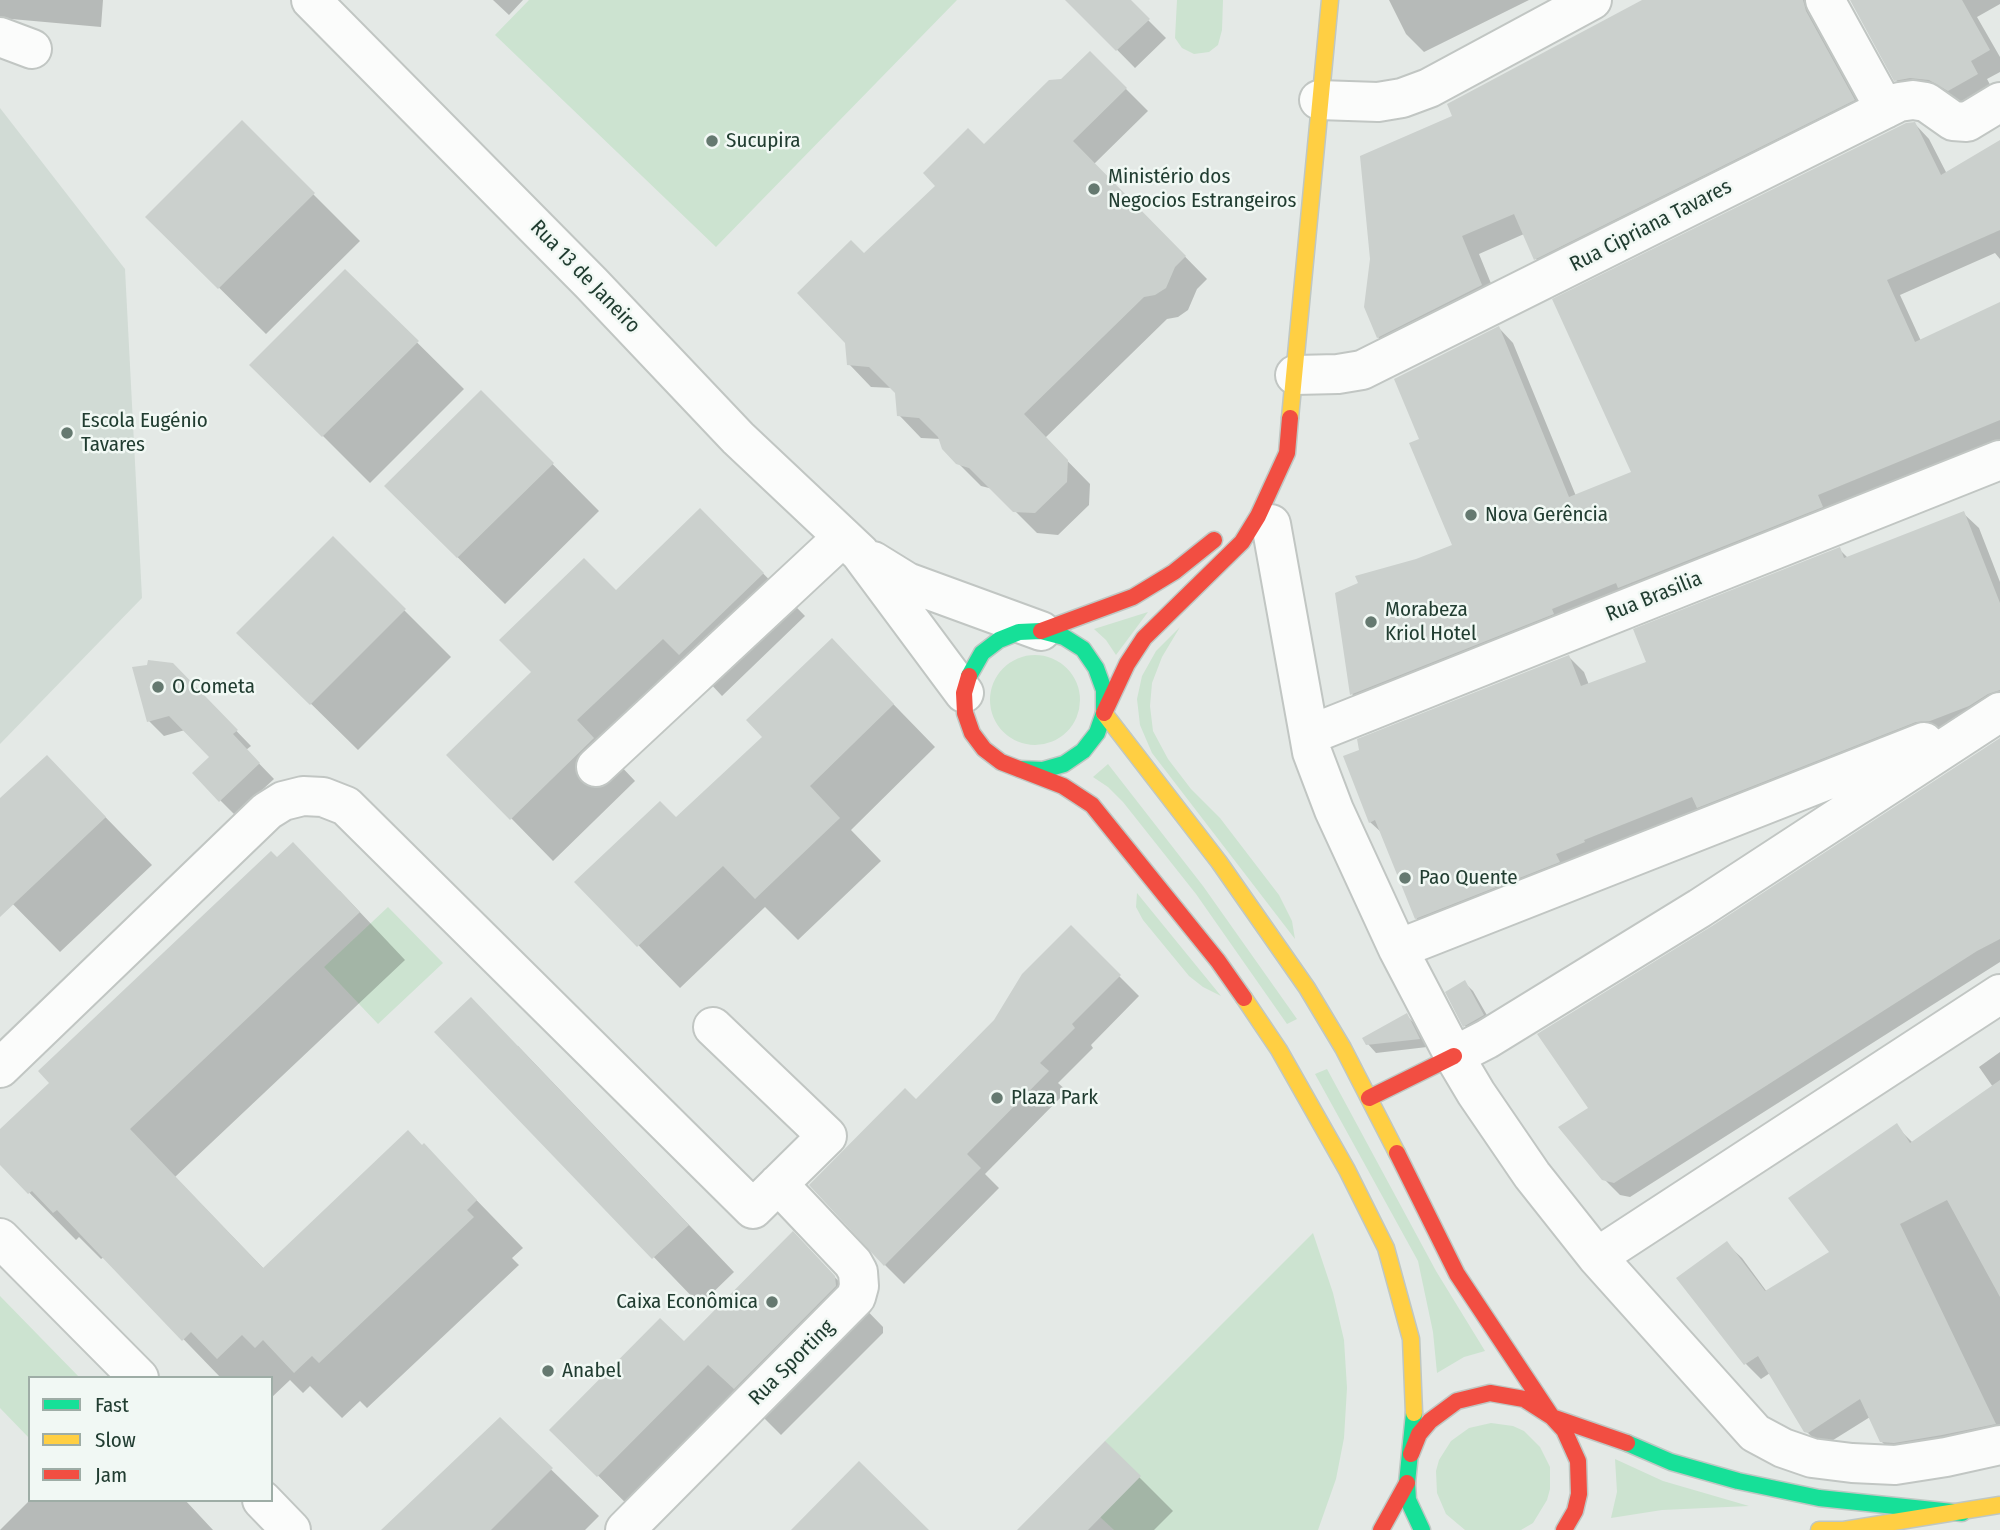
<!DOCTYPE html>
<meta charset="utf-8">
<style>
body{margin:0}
#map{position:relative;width:2000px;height:1530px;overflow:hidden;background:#e4e9e6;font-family:"Fira Sans Condensed",sans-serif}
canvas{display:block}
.legend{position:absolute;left:28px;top:1376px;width:245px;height:126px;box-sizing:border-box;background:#f1f8f4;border:2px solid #9eada6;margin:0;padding:9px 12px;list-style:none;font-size:21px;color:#213d31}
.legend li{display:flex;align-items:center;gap:14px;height:35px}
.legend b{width:35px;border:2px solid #9eada6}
</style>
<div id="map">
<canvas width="2000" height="1530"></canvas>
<ul class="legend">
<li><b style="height:9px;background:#16e098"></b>Fast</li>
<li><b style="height:9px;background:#ffcf43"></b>Slow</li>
<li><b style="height:9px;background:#f24e42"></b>Jam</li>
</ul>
</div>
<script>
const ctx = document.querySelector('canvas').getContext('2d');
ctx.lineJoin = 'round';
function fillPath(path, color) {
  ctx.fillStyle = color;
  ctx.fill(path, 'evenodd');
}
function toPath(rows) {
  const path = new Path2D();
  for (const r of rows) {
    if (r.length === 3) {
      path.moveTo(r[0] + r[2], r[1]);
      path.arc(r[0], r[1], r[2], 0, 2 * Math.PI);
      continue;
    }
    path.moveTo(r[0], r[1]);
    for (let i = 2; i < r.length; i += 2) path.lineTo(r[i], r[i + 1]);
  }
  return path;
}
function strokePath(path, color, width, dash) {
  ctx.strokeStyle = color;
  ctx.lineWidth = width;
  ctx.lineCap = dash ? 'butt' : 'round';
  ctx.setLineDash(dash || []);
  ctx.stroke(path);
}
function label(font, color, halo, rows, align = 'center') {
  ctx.font = font + ' "Fira Sans Condensed",sans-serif';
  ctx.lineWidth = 5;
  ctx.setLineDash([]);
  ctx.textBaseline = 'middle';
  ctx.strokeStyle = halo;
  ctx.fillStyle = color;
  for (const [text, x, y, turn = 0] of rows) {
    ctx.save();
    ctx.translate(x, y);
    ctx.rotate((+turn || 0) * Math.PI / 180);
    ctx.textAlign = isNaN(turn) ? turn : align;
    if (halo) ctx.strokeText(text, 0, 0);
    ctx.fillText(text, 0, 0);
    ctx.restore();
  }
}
fillPath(toPath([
 [0,108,125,269,142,598,0,744]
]), '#d1dbd5');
fillPath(toPath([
 [529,0,957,0,716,247,495,35],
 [1177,0,1223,0,1222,30,1218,45,1209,52,1194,54,1182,48,1175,38],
 [1148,612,1116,655,1106,640,1094,629],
 [1180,627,1162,657,1152,683,1150,706,1153,731,1168,759,1191,789,1220,818,1279,895,1292,921,1295,939,1152,753,1140,725,1137,699,1142,676,1156,651],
 [1035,700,45],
 [1108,764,1203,886,1297,1019,1287,1024,1196,894,1123,802,1108,787,1093,777],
 [1137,893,1221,996,1203,987,1189,976,1143,920,1136,907],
 [388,907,443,963,378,1024,324,967],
 [1327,1069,1436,1271,1485,1351,1464,1357,1437,1373,1433,1332,1418,1261,1315,1074],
 [1313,1233,1333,1293,1344,1340,1347,1388,1344,1438,1336,1479,1318,1530,1114,1530,1100,1517,1105,1441],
 [0,1296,80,1378,30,1378,30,1439,0,1408],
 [1491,1423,1513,1426,1524,1431,1540,1447,1550,1467,1550,1489,1547,1500,1533,1523,1521,1530,1465,1530,1446,1514,1437,1493,1436,1471,1439,1460,1451,1441,1469,1428],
 [1615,1459,1663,1481,1749,1506,1662,1510,1611,1518,1617,1492]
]), '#cce3d0');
fillPath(toPath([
 [0,0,103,0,101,27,0,18],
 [493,0,523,0,509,15],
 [1080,0,1128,0,1166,38,1135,68,1074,6],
 [1389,0,1529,0,1424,52,1406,34],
 [1646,0,1830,0,1871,117,1553,276,1536,259,1524,234,1479,254,1499,303,1396,354,1378,337,1454,117],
 [1852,0,2000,0,2000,4,1977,17,2000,57,2000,72,1987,79,1994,92,1967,107,1913,97,1896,80],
 [1090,53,1148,111,1094,164,1207,279,1197,289,1188,310,1178,317,1167,319,1045,438,1090,484,1089,505,1058,535,1037,533,993,489,981,486,943,448,941,439,921,438,899,415,897,392,893,388,871,387,849,364,864,256,984,146,1062,81],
 [242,123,360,241,266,334,194,263],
 [1915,124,1929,139,1947,174,2000,142,2000,259,1995,253,1900,295,1921,341,2000,304,2000,441,1831,510,1367,709,1352,694,1417,561,1454,546,1421,439,1499,328,1513,343,1576,496,1633,473],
 [345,271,464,389,370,483,252,365],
 [481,392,599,511,505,604,433,533],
 [1963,513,1979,528,2000,582,2000,711,1432,933,1416,918,1382,833,1370,822,1569,657,1584,672,1589,685,1648,663,1839,549,1848,558],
 [333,539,451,657,358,750,239,633],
 [742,552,805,616,722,696,707,680,618,763,635,781,553,861,511,818,616,592],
 [832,641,935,747,851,830,881,861,798,940,765,907,680,988,577,882,676,820,764,737],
 [149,667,188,681,251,746,246,750,274,779,235,815,220,800,211,757,185,730,164,736,149,721],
 [2000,740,2000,962,1630,1197,1620,1195,1598,1173,1590,1109,1713,928],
 [47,757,152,865,60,952,0,891,0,801],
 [277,859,340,891,405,960,175,1177,264,1269,424,1146,523,1248,512,1258,519,1265,367,1408,360,1401,342,1418,310,1386,303,1393,290,1380,271,1398,271,1378,221,1378,104,1257,101,1259,79,1237,76,1240,0,1163,0,1132],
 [1071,928,1139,996,1091,1045,1093,1048,1058,1083,1067,1091,985,1174,999,1188,904,1284,885,1265,916,1101,995,1021],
 [1465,983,1473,991,1492,1024,1473,1034,1465,1026],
 [1406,1015,1415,1024,1427,1047,1376,1053,1368,1044],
 [437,1032,518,1046,734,1272,700,1305],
 [2000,1052,2000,1441,1897,1457,1881,1441,1870,1417,1822,1447,1806,1431,1770,1373,1761,1379,1746,1364,1726,1243,1742,1258,1767,1292,1832,1252,1896,1126,1913,1143,1993,1087,1979,1067],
 [793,1234,883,1327,883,1333,781,1435,756,1410,645,1522,552,1430,684,1344],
 [500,1420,599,1516,585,1530,392,1530],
 [1139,1477,1173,1511,1154,1530,1019,1530],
 [30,1500,185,1500,213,1530,0,1530]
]), '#0003');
fillPath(toPath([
 [1065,0,1131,0,1150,19,1116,51],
 [1642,0,1803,0,1806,11,1855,100,1534,260,1514,214,1462,236,1482,285,1377,338,1364,307,1370,259,1360,156,1452,116,1447,104],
 [1850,0,1962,0,1990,50,1971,61,1978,74,1948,91,1929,80,1910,78,1894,81],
 [1090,51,1127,88,1073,141,1186,256,1175,267,1166,288,1155,295,1144,297,1024,414,1068,460,1067,482,1035,513,1013,512,969,468,956,464,942,449,938,437,919,418,897,416,895,393,869,367,847,365,845,343,797,293,851,240,864,253,935,186,923,173,968,128,984,144,1049,80,1061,79],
 [242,120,315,193,218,289,145,217],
 [1915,122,1941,175,2000,140,2000,230,1887,280,1915,342,2000,302,2000,420,1818,495,1823,507,1618,588,1616,583,1552,609,1554,614,1350,695,1335,593,1358,583,1355,576,1416,559,1452,545,1409,443,1419,439,1394,379,1499,326,1569,497,1631,472,1552,299,1906,123],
 [345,269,419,341,322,437,249,365],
 [481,390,554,463,457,558,384,486],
 [700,508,764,573,679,655,663,639,577,720,594,738,510,820,446,755,531,672,499,640,584,558,616,590],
 [1964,511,2000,603,2000,690,1988,694,1969,706,1930,721,1916,722,1697,808,1692,797,1584,840,1585,842,1556,854,1560,862,1415,919,1375,820,1369,823,1343,756,1359,750,1357,739,1569,655,1581,686,1646,662,1633,629,1840,547,1844,558],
 [333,536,406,609,310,705,236,633],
 [832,638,894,704,810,786,840,818,755,899,723,866,637,947,574,882,660,801,676,817,762,737,746,720],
 [148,660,173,663,238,730,233,734,260,763,219,802,192,773,209,757,169,716,147,722,132,667,147,665],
 [2000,738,2000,939,1977,951,1614,1183,1602,1180,1597,1174,1558,1127,1588,1108,1537,1034,1712,926],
 [47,755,106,817,0,917,0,798],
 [293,842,360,912,130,1129,263,1268,408,1130,422,1145,424,1143,477,1200,467,1210,474,1217,319,1363,312,1356,294,1373,263,1340,255,1348,242,1335,217,1359,191,1332,182,1341,57,1210,53,1213,32,1191,28,1194,0,1165,0,1129,49,1083,38,1071,271,851,277,857],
 [1071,925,1121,975,1072,1024,1075,1028,1040,1063,1049,1071,967,1154,981,1168,884,1266,809,1185,905,1088,916,1099,994,1020,1022,974],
 [1465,980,1484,1015,1463,1027,1445,992],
 [471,997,689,1225,652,1259,434,1032],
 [1407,1013,1420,1039,1366,1045,1362,1038],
 [2000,1080,2000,1297,1947,1200,1900,1224,1996,1424,1942,1435,1894,1443,1880,1442,1860,1399,1808,1433,1804,1432,1758,1356,1744,1365,1676,1278,1727,1241,1765,1291,1829,1252,1788,1198,1897,1123,1910,1143],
 [793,1231,835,1276,836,1286,734,1389,708,1365,597,1477,549,1430,660,1318,684,1341],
 [500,1417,553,1468,491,1530,381,1530],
 [1105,1441,1141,1476,1088,1530,1017,1530],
 [859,1461,929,1530,791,1530]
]), '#cbd0cd');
const street = toPath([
 [311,0,591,283,738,438,860,553,964,693],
 [1825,0,1885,109],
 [0,37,32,49],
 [1319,100,1378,102,1402,98,1429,88,1592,0],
 [1295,375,1338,374,1362,370,1899,102,1913,100,1926,102,1953,121,1967,122,2000,102],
 [1271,524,1309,735,1312,752,1334,810,1398,949,1454,1056,1476,1093,1532,1175,1597,1257,1755,1433,1783,1448,1812,1458,1852,1463,1895,1465,1946,1457,2000,1445],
 [873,561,907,582,1041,631],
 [1309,735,2000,460],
 [596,767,843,537],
 [1398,949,1924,742],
 [1454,1056,1487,1039,1700,908,2000,712],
 [0,1068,267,811,283,801,303,796,323,797,346,806,753,1209,827,1136,713,1027],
 [0,1238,139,1378],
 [1597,1257,2000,994],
 [262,1500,291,1530],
 [625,1530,856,1297,859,1286,858,1272,853,1263,778,1184]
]);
const fast = toPath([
 [969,676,982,653,999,640,1019,632,1041,631,1064,637,1083,649,1096,668,1104,690,1104,713,1097,733,1083,751,1064,764,1043,770,1020,769],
 [1414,1413,1407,1483,1408,1500,1422,1530],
 [1627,1443,1671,1462,1738,1481,1819,1498,1962,1513]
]);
const slow = toPath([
 [1290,418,1330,0],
 [1104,713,1219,862,1307,988,1343,1048,1397,1153],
 [1244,998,1279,1050,1347,1170,1386,1248,1411,1339,1414,1413],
 [1819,1530,1844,1530,2000,1505]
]);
const jam = toPath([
 [1041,631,1133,597,1174,572,1214,540],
 [969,676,964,693,965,713,972,733,984,749,1001,762,1063,786,1092,805,1218,961,1244,998],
 [1104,713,1127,664,1144,638,1242,542,1258,516,1287,453,1290,418],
 [1369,1098,1454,1056],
 [1397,1153,1457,1274,1552,1417,1627,1443],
 [1411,1454,1419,1434,1430,1421,1457,1401,1490,1393,1524,1399,1552,1417,1564,1430,1578,1461,1579,1494,1575,1511,1564,1530],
 [1381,1530,1407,1483]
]);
strokePath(street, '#c1c6c3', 42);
strokePath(fast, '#bfc7c3', 19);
strokePath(slow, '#bfc7c3', 19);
strokePath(jam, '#bfc7c3', 19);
strokePath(street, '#fbfcfb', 38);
strokePath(fast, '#16e098', 16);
strokePath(slow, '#ffcf43', 16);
strokePath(jam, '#f24e42', 16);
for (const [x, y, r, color] of [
 [712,141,7,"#657970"],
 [1094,189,7,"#657970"],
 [67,433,7,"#657970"],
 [1471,515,7,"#657970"],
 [1371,622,7,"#657970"],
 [158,687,7,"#657970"],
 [1405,878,7,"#657970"],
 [997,1098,7,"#657970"],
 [772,1302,7,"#657970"],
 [548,1371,7,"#657970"]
]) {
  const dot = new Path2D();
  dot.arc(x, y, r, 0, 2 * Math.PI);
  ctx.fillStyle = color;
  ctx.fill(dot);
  strokePath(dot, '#f1f8f4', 2.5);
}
label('21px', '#213d31', '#f1f8f4', [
 ["Sucupira",726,141],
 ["Ministério dos",1108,177],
 ["Negocios Estrangeiros",1108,201],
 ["Escola Eugénio",81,421],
 ["Tavares",81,445],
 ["Nova Gerência",1485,515],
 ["Morabeza",1385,610],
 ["Kriol Hotel",1385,634],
 ["O Cometa",172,687],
 ["Pao Quente",1419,878],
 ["Plaza Park",1011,1098],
 ["Caixa Econômica",758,1302,"right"],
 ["Anabel",562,1371]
], 'left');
label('21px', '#213d31', '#f1f8f4', [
 ["Rua Cipriana Tavares",1651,226,-27],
 ["Rua 13 de Janeiro",585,277,46],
 ["Rua Brasilia",1654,597,-22],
 ["Rua Sporting",792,1363,-45]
]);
</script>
